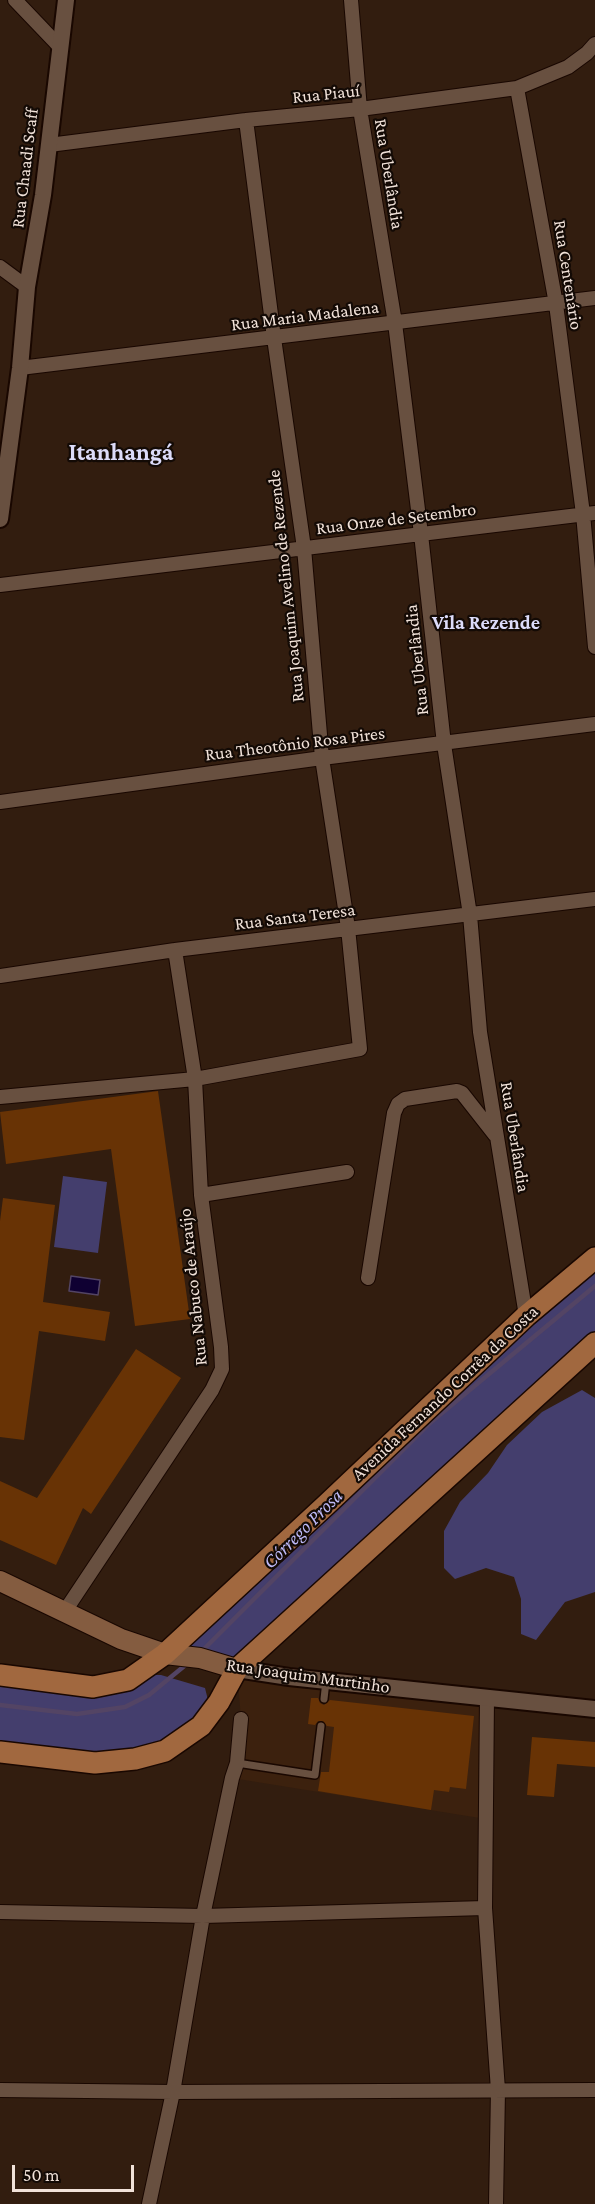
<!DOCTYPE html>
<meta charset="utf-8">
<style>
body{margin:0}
#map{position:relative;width:595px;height:2204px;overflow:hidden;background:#321d0f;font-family:"Crimson Pro",serif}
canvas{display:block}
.scale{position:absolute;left:12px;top:2165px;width:122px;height:27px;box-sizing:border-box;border:3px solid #f1e2d9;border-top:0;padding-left:8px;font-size:18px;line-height:21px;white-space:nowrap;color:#f1e2d9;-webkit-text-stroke:4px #130a05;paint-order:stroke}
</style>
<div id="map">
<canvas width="595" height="2204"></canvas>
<div class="scale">50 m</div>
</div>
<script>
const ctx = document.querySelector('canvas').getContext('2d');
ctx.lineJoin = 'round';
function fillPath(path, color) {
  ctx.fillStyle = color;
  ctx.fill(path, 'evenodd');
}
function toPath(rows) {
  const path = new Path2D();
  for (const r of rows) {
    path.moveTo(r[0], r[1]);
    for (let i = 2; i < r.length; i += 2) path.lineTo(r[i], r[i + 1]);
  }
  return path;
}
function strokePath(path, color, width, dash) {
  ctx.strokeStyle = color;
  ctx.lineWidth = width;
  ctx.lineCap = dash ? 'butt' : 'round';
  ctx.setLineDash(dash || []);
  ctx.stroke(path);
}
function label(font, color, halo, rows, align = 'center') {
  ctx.font = font + ' "Crimson Pro",serif';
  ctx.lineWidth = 4.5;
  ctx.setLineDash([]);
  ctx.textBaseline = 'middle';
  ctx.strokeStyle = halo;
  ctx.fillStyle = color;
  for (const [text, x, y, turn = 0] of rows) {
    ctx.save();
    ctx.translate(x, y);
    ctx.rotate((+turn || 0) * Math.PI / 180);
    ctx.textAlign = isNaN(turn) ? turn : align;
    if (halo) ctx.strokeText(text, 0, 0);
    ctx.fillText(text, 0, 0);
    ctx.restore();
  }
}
fillPath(toPath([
 [237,1669,487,1698,486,1819,232,1778,241,1719]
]), '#3c210e');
fillPath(toPath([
 [63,1176,107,1182,98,1253,54,1247],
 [595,1258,595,1343,237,1669,165,1654],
 [582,1390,595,1398,595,1592,565,1602,536,1640,521,1634,521,1599,514,1577,486,1568,455,1579,444,1568,444,1531,460,1502,488,1473,507,1445,542,1412],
 [152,1675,161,1675,205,1688,208,1700,193,1719,163,1740,134,1753,96,1756,0,1746,0,1685,57,1693,106,1696,133,1687]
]), '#443e6d');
const water = toPath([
 [71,1276,100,1280,98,1295,69,1291,71,1276]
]);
fillPath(water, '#0f0032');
strokePath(water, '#534464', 1.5);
strokePath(toPath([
 [200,1653,430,1423,595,1286],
 [0,1705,77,1714,125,1707,149,1695,188,1663]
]), '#534464', 4.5);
fillPath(toPath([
 [158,1091,190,1319,135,1326,111,1149,6,1164,0,1112],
 [3,1198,55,1205,43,1302,110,1312,105,1341,39,1331,24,1440,0,1437,0,1221],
 [136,1349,181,1378,91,1514,83,1508,56,1565,0,1540,0,1481,37,1498],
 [311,1698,318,1698,320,1703,324,1705,330,1700,474,1716,466,1789,450,1787,449,1792,434,1790,431,1810,318,1791,321,1772,329,1772,334,1727,327,1726,322,1721,318,1721,315,1725,308,1724],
 [532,1737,595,1742,595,1767,557,1764,554,1797,527,1795]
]), '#683305');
const service = toPath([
 [324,1699,326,1681],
 [237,1763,315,1775,321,1726]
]);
const minor = toPath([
 [15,0,59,46],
 [351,0,360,109,395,323,421,534,444,744,470,915,480,1032,526,1316],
 [517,88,556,304,583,514,595,647],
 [49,145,246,120,360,109,517,88,568,67,587,53,595,44],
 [0,267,27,287],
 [20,368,595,298],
 [0,585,595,513],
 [0,802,322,758,595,724],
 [0,976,175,950,595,899],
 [0,1097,195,1079,360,1049,348,928,322,758,304,548,274,338,246,120],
 [201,1195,347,1172],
 [368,1278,394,1113,398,1104,405,1099,457,1091,462,1093,495,1135],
 [65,1611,212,1390,222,1369,221,1347,201,1195,195,1079,175,950],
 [487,1698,485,1908,498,2090,496,2204],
 [0,1912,203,1916,485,1908],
 [0,2090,173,2092,595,2090],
 [149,2204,173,2092,203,1916,232,1778,237,1763,241,1719]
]);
const tertiary = toPath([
 [0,519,20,368,27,287,43,195,66,0],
 [237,1669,289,1677,595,1709]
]);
const secondary = toPath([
 [0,1581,121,1639,165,1654,200,1658,237,1669]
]);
const primary = toPath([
 [0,1675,93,1687,128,1680,165,1654,326,1505,526,1316,595,1258],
 [0,1752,95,1763,135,1759,165,1751,201,1726,219,1702,237,1669,595,1343]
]);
strokePath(service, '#190700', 10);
strokePath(minor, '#190700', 16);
strokePath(tertiary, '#190700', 20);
strokePath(secondary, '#190700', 22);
strokePath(primary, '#190700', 24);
strokePath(service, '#685040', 7);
strokePath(minor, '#685040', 14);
strokePath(tertiary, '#685040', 16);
strokePath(secondary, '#845c40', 20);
strokePath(primary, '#a1683f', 21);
label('18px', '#f1e2d9', '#130a05', [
 ["Rua Piauí",326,94,-6],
 ["Rua Chaadi Scaff",25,168,-83],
 ["Rua Uberlândia",389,174,81],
 ["Rua Centenário",568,275,81],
 ["Rua Maria Madalena",305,316,-7],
 ["Rua Onze de Setembro",396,519,-7],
 ["Rua Joaquim Avelino de Rezende",286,586,-96],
 ["Rua Uberlândia",417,660,-96],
 ["Rua Theotônio Rosa Pires",295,744,-7],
 ["Rua Santa Teresa",295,917,-7],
 ["Rua Uberlândia",515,1137,81],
 ["Rua Nabuco de Araújo",193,1287,-96],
 ["Avenida Fernando Corrêa da Costa",445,1393,-43],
 ["Rua Joaquim Murtinho",308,1676,8]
]);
label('bold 20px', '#dcdbf9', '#130a05', [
 ["Vila Rezende",486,623]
]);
label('italic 20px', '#bebaf8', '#130a05', [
 ["Córrego Prosa",303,1529,-45]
]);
label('bold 24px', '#dcdbf9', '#130a05', [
 ["Itanhangá",121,453]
]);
</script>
